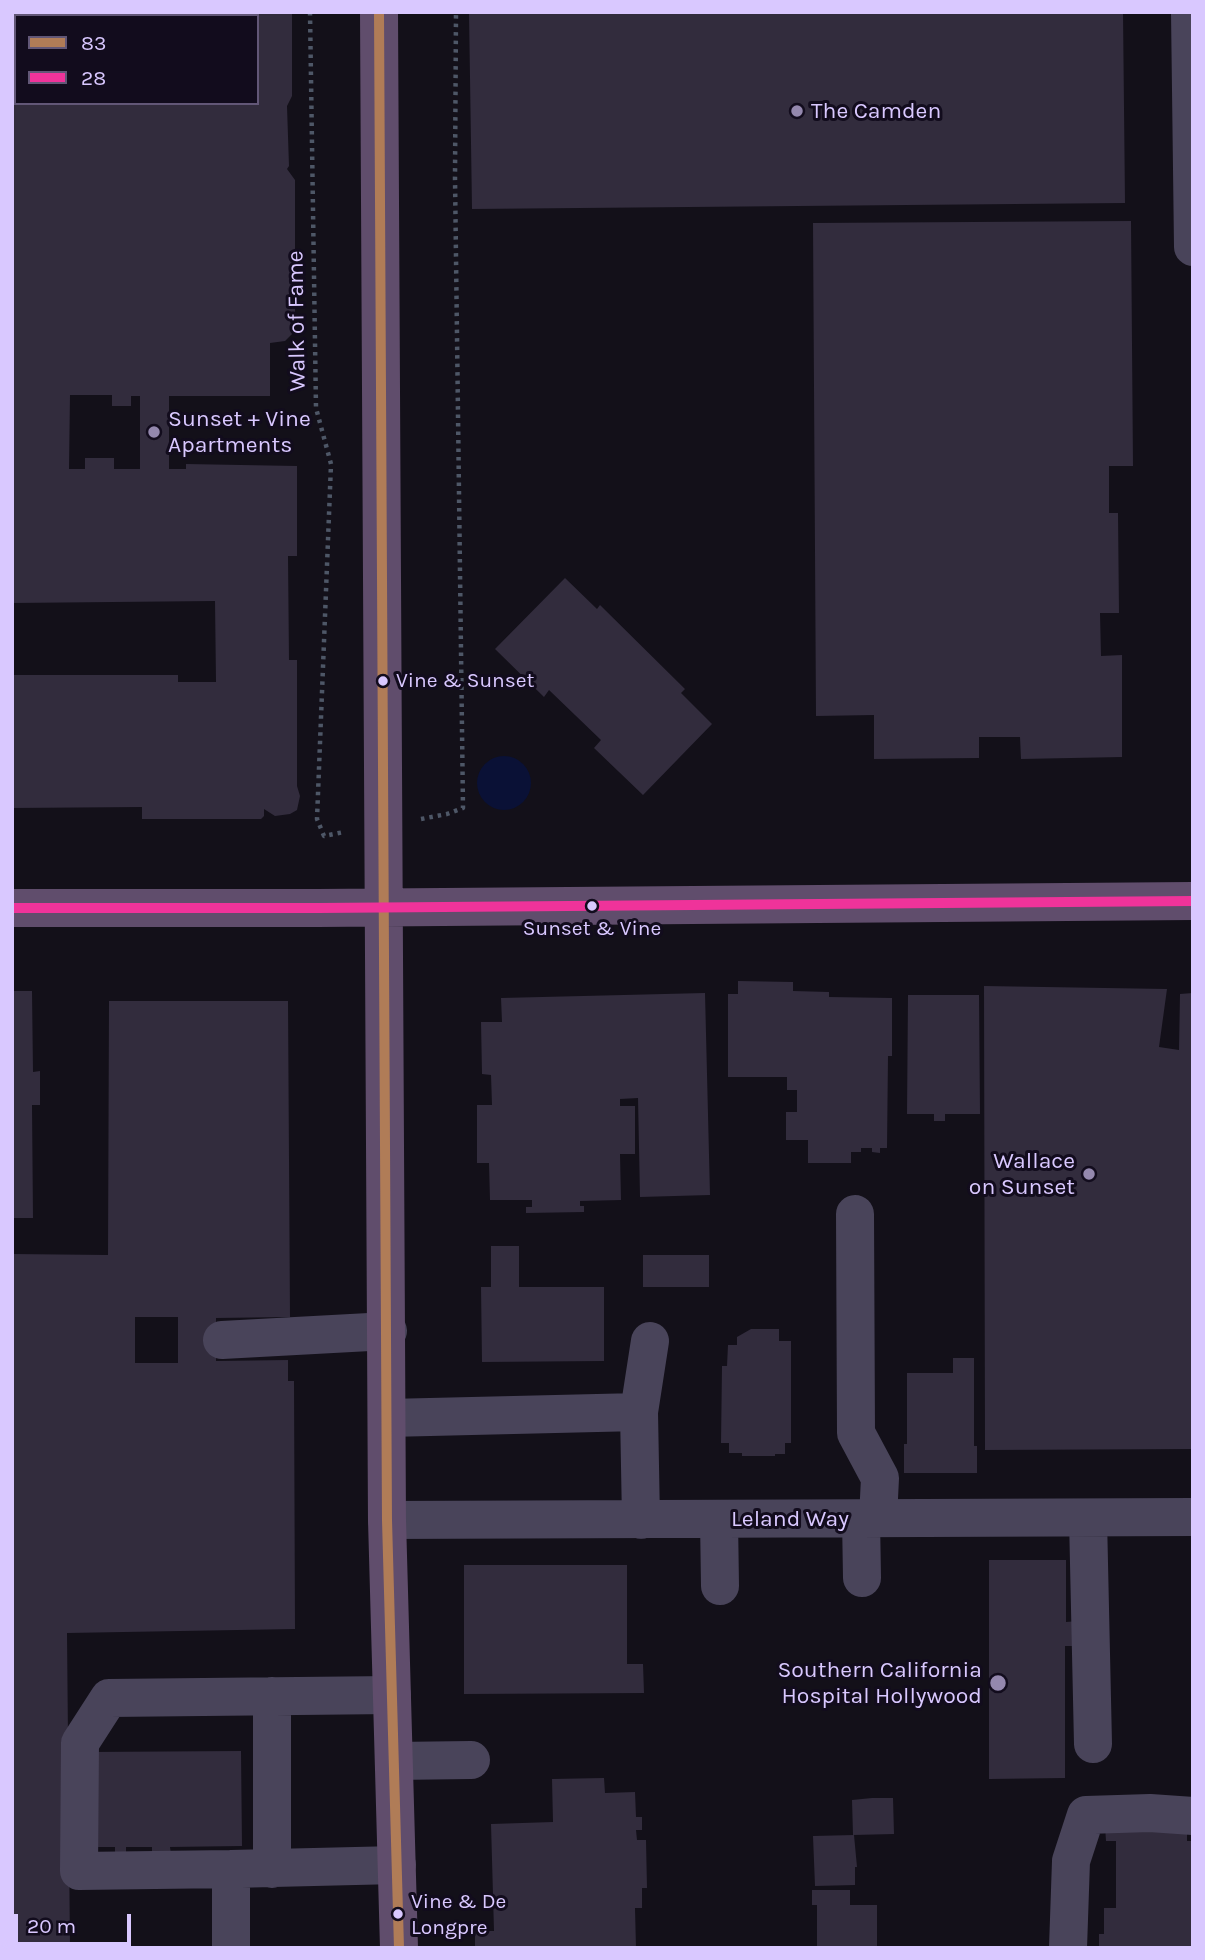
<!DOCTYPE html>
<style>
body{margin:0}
#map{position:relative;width:1205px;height:1960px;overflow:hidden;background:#131019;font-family:Karla,sans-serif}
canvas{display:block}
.frame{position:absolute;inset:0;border:14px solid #d9c8ff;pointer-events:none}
.legend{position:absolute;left:14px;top:14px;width:245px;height:91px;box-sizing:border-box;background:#120c1d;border:2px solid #625777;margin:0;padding:9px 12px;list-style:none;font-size:21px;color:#d9c8ff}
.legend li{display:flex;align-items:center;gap:14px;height:35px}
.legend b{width:35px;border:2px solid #625777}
.scale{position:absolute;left:14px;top:1914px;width:117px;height:32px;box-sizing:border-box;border:4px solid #d9c8ff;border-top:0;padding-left:9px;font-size:21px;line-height:24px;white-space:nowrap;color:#d9c8ff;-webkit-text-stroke:5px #120c1d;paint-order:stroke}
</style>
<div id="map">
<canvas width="1205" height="1960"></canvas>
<div class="frame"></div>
<ul class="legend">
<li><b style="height:9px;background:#b07c57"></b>83</li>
<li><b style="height:9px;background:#ef339a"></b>28</li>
</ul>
<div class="scale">20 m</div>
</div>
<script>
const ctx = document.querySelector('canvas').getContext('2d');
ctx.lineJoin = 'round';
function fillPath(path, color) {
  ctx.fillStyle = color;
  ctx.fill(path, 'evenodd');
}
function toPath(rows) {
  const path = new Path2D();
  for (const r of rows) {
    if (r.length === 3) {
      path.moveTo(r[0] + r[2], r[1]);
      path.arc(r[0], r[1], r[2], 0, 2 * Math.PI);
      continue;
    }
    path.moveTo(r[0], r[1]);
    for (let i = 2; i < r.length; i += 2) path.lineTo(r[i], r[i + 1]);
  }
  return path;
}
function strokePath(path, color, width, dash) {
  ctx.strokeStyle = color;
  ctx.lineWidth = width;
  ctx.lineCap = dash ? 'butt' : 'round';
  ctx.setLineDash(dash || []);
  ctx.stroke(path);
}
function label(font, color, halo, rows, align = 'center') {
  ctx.font = font + ' Karla,sans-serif';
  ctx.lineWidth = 6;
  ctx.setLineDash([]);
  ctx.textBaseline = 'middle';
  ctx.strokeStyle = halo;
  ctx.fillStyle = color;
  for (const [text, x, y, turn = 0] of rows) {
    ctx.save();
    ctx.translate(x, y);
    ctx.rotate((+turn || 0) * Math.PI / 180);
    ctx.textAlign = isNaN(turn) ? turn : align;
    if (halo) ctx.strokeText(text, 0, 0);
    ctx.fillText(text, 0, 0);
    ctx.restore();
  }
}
fillPath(toPath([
 [504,783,27]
]), '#0a1136');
fillPath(toPath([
 [12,12,292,12,292,96,287,106,289,166,287,169,295,180,295,331,285,341,270,343,270,396,169,396,169,469,186,469,186,464,297,466,297,556,288,556,289,660,297,660,297,786,300,796,297,810,290,814,275,816,264,809,264,816,261,819,142,819,142,807,12,808,12,675,178,675,178,682,216,682,215,601,12,603],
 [16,16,257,16,257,103,16,103],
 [70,395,112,395,112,406,131,406,131,396,140,396,140,469,114,469,114,458,85,458,85,469,69,469],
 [469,12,1123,12,1125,203,472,209],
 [1131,221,1133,466,1109,466,1109,513,1118,513,1119,613,1100,613,1101,656,1122,655,1122,757,1021,759,1020,737,979,737,979,758,874,759,874,715,816,716,813,223],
 [565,578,597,609,600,605,685,689,681,693,712,724,643,795,594,748,601,740,549,690,544,697,495,649],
 [738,981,793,982,793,991,829,992,829,997,892,998,892,1056,888,1056,887,1148,880,1148,880,1153,872,1152,872,1148,861,1148,861,1152,851,1152,851,1163,808,1163,808,1140,786,1140,786,1112,797,1112,797,1090,787,1090,787,1077,728,1077,728,994,738,994],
 [984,986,1167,989,1159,1047,1179,1050,1180,994,1193,993,1193,1449,985,1450],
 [12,991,32,991,33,1072,40,1071,40,1105,32,1105,33,1218,12,1218],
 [705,993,710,1195,640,1197,638,1098,620,1099,620,1106,635,1106,635,1154,620,1154,621,1200,580,1201,580,1206,584,1206,584,1212,526,1213,526,1207,532,1207,532,1200,490,1200,489,1163,477,1163,477,1105,492,1105,491,1075,482,1074,481,1022,502,1022,501,998],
 [908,995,979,995,980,1114,945,1114,945,1121,934,1121,934,1114,907,1114],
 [109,1001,288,1001,290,1317,216,1318,216,1361,288,1360,288,1381,294,1381,295,1629,67,1633,70,1948,12,1948,12,1254,108,1255],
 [135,1317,178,1317,178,1363,135,1363],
 [491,1246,519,1246,519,1287,604,1287,604,1361,482,1362,481,1287,491,1287],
 [643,1255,709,1255,709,1287,643,1287],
 [751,1329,779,1329,779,1341,791,1341,791,1443,785,1443,785,1454,775,1454,775,1456,742,1456,742,1453,729,1453,729,1443,721,1443,722,1366,727,1366,728,1345,737,1345,737,1337],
 [953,1358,974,1358,974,1446,977,1446,977,1473,904,1473,904,1444,907,1444,907,1373,953,1373],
 [989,1560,1066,1560,1066,1622,1078,1621,1078,1646,1065,1646,1065,1778,989,1779],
 [464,1565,627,1565,627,1664,643,1664,644,1693,464,1694],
 [241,1751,242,1846,170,1847,171,1854,152,1854,152,1847,126,1847,126,1854,115,1854,115,1847,90,1847,88,1752],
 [604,1778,605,1793,635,1792,636,1817,642,1817,642,1830,636,1830,637,1840,646,1840,647,1888,642,1888,642,1908,635,1908,636,1948,475,1948,475,1931,494,1931,491,1824,553,1822,552,1779],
 [872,1798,893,1798,894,1834,853,1835,852,1800],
 [1105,1826,1187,1832,1187,1841,1193,1841,1193,1948,1099,1948,1099,1934,1104,1934,1104,1908,1116,1908,1116,1841,1106,1841],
 [854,1835,857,1867,855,1867,855,1885,815,1886,813,1836],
 [812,1890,850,1890,850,1905,877,1905,877,1948,817,1948,817,1905,812,1905]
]), '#322c3d');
strokePath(toPath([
 [310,12,316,408,331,464,317,819,324,836,344,832],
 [421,819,447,814,463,808,455,178,456,12]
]), '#4e5767', 4.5, [3.5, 5]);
strokePath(toPath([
 [1190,12,1193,247],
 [855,1214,856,1433,880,1478,878,1518],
 [222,1340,388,1331],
 [388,1418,639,1412],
 [861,1518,862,1578],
 [1088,1518,1093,1744],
 [719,1519,720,1586],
 [387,1520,1193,1517],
 [641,1520,639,1412,650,1341],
 [394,1761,471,1760],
 [231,1869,79,1871,80,1743,109,1698,392,1695],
 [272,1869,272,1696],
 [231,1948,231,1869,397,1865],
 [1068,1948,1071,1861,1086,1815,1150,1813,1193,1816]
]), '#49445a', 38);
strokePath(toPath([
 [379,12,387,1520,399,1948],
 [12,908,318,908,1193,901]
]), '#604d6c', 38);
strokePath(toPath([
 [379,12,387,1520,399,1948]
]), '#b07c57', 10);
strokePath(toPath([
 [12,908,318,908,1193,901]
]), '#ef339a', 10);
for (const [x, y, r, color] of [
 [797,111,7,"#9488ae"],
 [154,432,7,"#9488ae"],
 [383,681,6,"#d9c8ff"],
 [592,906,6,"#d9c8ff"],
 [1089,1174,7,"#9488ae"],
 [998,1683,9,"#9488ae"],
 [398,1914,6,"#d9c8ff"]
]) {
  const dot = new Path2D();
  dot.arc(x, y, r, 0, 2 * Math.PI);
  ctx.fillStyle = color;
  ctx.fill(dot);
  strokePath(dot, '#120c1d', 2.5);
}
label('21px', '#d9c8ff', '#120c1d', [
 ["Vine & Sunset",396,681],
 ["Sunset & Vine",592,929,"center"],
 ["Vine & De",411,1902],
 ["Longpre",411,1928]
], 'left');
label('23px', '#d9c8ff', '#120c1d', [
 ["The Camden",811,111],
 ["Sunset + Vine",168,419],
 ["Apartments",168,445],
 ["Wallace",1075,1161,"right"],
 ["on Sunset",1075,1187,"right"],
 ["Southern California",982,1670,"right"],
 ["Hospital Hollywood",982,1696,"right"]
], 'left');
label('23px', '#d9c8ff', '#120c1d', [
 ["Walk of Fame",297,321,-91],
 ["Leland Way",790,1519]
]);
</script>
